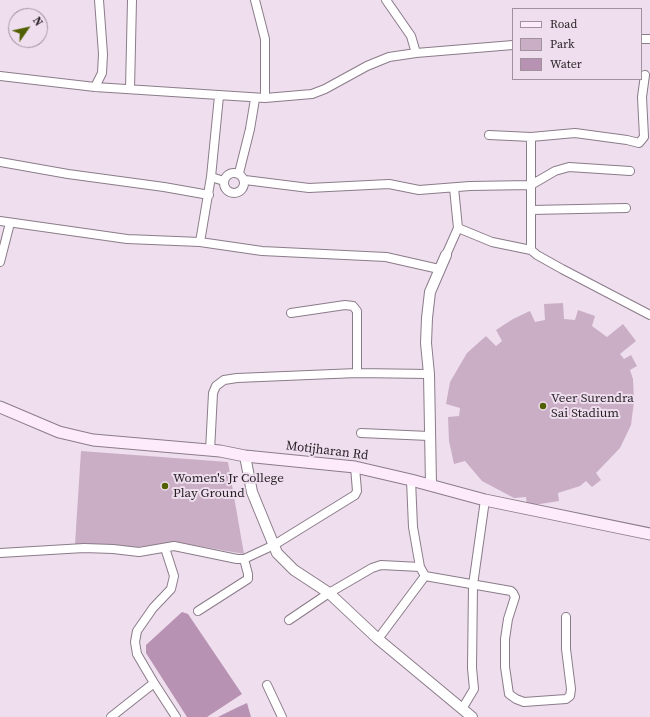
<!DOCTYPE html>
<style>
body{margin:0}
#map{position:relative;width:650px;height:717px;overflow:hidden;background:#efdeed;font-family:"Source Serif 4",serif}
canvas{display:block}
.legend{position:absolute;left:512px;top:8px;width:130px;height:72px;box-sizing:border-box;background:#efdeed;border:1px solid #9f929d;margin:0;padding:5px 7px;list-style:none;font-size:12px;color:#261f25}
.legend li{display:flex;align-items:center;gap:8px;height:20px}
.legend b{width:20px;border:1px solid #9f929d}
.north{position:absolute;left:8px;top:8px;width:40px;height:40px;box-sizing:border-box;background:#efdeed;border:1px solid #9f929d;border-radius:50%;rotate:56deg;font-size:11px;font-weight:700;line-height:16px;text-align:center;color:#261f25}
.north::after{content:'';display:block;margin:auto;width:14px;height:18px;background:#505f00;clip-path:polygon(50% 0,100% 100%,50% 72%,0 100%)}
</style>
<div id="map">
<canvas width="650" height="717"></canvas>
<ul class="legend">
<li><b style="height:5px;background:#fdeafb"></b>Road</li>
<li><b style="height:11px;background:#c9aec6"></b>Park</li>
<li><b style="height:11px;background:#b792b3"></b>Water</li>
</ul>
<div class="north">N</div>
</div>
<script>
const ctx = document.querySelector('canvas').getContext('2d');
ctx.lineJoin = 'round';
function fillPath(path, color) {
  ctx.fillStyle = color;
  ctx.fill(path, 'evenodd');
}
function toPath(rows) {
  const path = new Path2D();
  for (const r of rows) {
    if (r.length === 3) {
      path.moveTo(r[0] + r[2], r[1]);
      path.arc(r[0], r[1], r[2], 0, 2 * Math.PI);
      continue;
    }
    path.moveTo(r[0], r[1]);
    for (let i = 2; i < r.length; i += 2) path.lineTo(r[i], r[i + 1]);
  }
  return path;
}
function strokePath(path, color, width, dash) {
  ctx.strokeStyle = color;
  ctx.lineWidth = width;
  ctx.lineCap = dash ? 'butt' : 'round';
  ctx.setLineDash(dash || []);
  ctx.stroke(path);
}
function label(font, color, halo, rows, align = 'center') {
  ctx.font = font + ' "Source Serif 4",serif';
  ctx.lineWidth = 4;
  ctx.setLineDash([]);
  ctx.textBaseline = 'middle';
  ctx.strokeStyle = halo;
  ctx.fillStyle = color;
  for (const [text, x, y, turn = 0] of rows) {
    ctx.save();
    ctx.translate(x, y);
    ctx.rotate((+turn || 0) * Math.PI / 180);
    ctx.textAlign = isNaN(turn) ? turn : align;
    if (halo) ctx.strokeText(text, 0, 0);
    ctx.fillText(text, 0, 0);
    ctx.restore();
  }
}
fillPath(toPath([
 [563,303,564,319,575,320,578,310,595,316,592,326,607,337,623,324,636,341,620,354,624,359,631,355,637,366,630,370,633,379,634,401,631,425,620,448,596,473,601,480,592,487,586,481,580,486,558,493,559,501,527,506,526,497,514,498,482,481,465,461,454,464,449,441,448,417,459,416,460,408,446,404,450,382,467,353,486,336,496,346,502,341,496,330,513,319,530,311,535,322,545,320,544,304],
 [81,451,228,462,244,554,176,542,138,547,75,544]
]), '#c9aec6');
fillPath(toPath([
 [182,612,188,614,242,694,207,717,187,717,146,653,146,645],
 [247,703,251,717,218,717,236,708]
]), '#b792b3');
const minor = toPath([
 [255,0,265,39,265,98],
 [386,0,411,36,416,53],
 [641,39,650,39],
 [0,76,95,87,265,98,312,94,325,89,367,66,389,57,416,53,513,45],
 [95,87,102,73,103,54,99,0],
 [130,89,132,0],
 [219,96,211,177,224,181],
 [489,135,531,137,575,133,627,140,639,143,644,137,642,97,645,75],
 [0,162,68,174,164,187,209,195],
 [234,183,10],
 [239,173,250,129,255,99],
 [245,180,309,188,389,184,419,190,470,186,531,185,555,171,569,167,630,171],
 [531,210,626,208],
 [0,221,127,239,200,242,262,251,386,257,439,269],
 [458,228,492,242,531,250,537,255,562,269,650,315],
 [200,242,211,177],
 [531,250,531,137],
 [446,255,458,228,454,188],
 [0,262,10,223],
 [291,313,345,305,353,306,357,311,357,373],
 [361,433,429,436],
 [210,451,213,393,216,386,224,380,237,378,357,373,429,374],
 [165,548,174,576,171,589,153,608,137,631,135,642,137,654,154,683,176,717],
 [0,553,84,548,113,549,139,552,174,546,237,559,244,559,274,545,355,495,357,491,355,467],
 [425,576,511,591,513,593,515,597,508,619,505,639,505,667,509,694,516,699,524,702,566,699,570,696,571,689,566,649,566,617],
 [198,611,248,579,248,574,244,559],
 [289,620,329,593,372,568,381,565,420,567],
 [378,639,425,576,420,567,413,527,411,480],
 [267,685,282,717],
 [462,709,474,689,472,668,473,585,485,500],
 [111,717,154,683]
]);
const tertiary = toPath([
 [245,456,252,492,277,553,294,570,329,593,378,639,472,717],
 [431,485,429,374,426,343,427,318,430,292,446,255]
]);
const secondary = toPath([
 [0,407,59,432,93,440,220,451,245,456,355,467,411,480,485,500,650,534]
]);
strokePath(minor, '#8b7c8a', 10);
strokePath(tertiary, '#8b7c8a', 12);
strokePath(secondary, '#8b7c8a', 13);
strokePath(minor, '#fff', 8);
strokePath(tertiary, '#fff', 10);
strokePath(secondary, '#fdeafb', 11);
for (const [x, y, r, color] of [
 [543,406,4,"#505f00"],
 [165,486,4,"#505f00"]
]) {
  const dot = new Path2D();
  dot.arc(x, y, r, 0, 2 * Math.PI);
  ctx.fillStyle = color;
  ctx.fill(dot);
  strokePath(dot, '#efdeed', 1.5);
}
label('13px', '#261f25', '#efdeed', [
 ["Veer Surendra",551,399],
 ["Sai Stadium",551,414],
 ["Women's Jr College",173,479],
 ["Play Ground",173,494]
], 'left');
label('13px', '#261f25', '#efdeed', [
 ["Motijharan Rd",327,451,7]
]);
</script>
